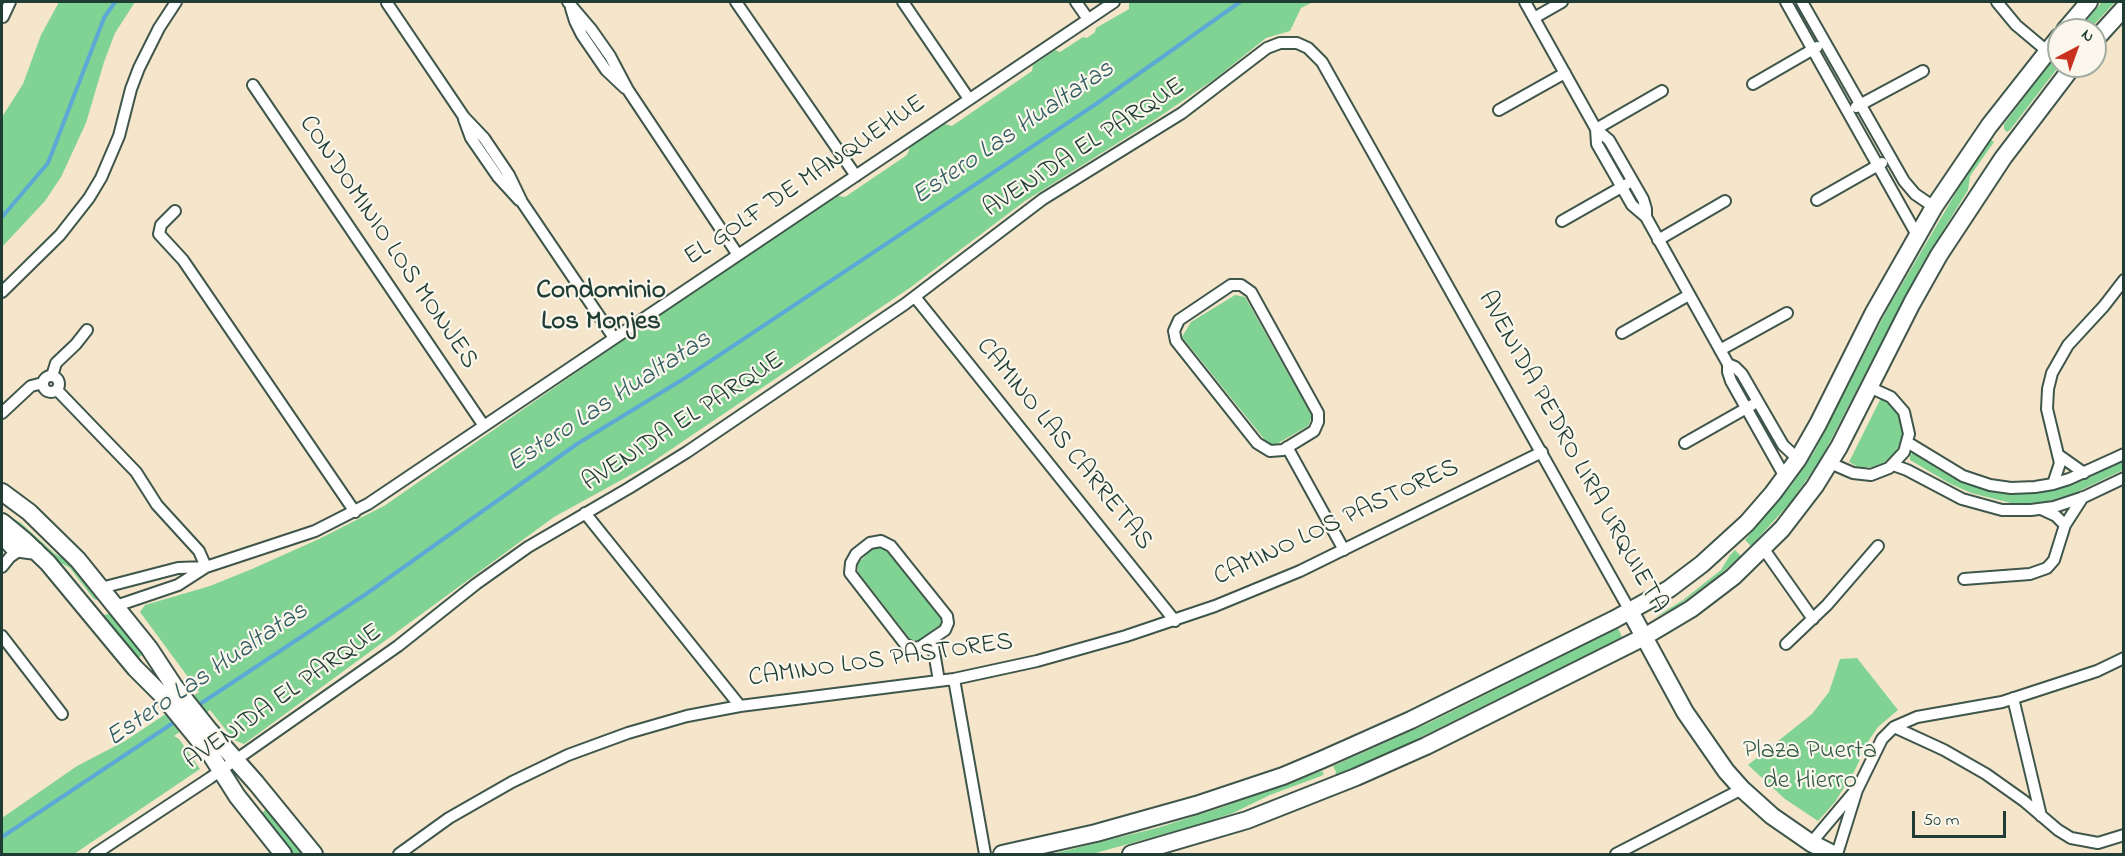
<!DOCTYPE html>
<style>
body{margin:0}
#map{position:relative;width:2125px;height:856px;overflow:hidden;background:#f4e5cb;font-family:"Indie Flower",sans-serif}
canvas{display:block}
.frame{position:absolute;inset:0;border:3px solid #1f3d34;pointer-events:none}
.north{position:absolute;left:2047px;top:18px;width:60px;height:60px;box-sizing:border-box;background:#fbf7ec;border:2px solid #a3ada2;border-radius:50%;rotate:41deg;font-size:16px;font-weight:700;line-height:24px;text-align:center;color:#1f3d34}
.north::after{content:'';display:block;margin:auto;width:21px;height:27px;background:#c8321e;clip-path:polygon(50% 0,100% 100%,50% 72%,0 100%)}
.scale{position:absolute;left:1912px;top:811px;width:94px;height:27px;box-sizing:border-box;border:3px solid #1f3d34;border-top:0;padding-left:8px;font-size:18px;line-height:21px;white-space:nowrap;color:#1f3d34;-webkit-text-stroke:4px #fbf7ec;paint-order:stroke}
</style>
<div id="map">
<canvas width="2125" height="856"></canvas>
<div class="frame"></div>
<div class="north">N</div>
<div class="scale">50 m</div>
</div>
<script>
const ctx = document.querySelector('canvas').getContext('2d');
ctx.lineJoin = 'round';
function fillPath(path, color) {
  ctx.fillStyle = color;
  ctx.fill(path, 'evenodd');
}
function toPath(rows) {
  const path = new Path2D();
  for (const r of rows) {
    if (r.length === 3) {
      path.moveTo(r[0] + r[2], r[1]);
      path.arc(r[0], r[1], r[2], 0, 2 * Math.PI);
      continue;
    }
    path.moveTo(r[0], r[1]);
    for (let i = 2; i < r.length; i += 2) path.lineTo(r[i], r[i + 1]);
  }
  return path;
}
function strokePath(path, color, width, dash) {
  ctx.strokeStyle = color;
  ctx.lineWidth = width;
  ctx.lineCap = dash ? 'butt' : 'round';
  ctx.setLineDash(dash || []);
  ctx.stroke(path);
}
function label(font, color, halo, rows, align = 'center') {
  ctx.font = font + ' "Indie Flower",sans-serif';
  ctx.lineWidth = 4.5;
  ctx.setLineDash([]);
  ctx.textBaseline = 'middle';
  ctx.strokeStyle = halo;
  ctx.fillStyle = color;
  for (const [text, x, y, turn = 0] of rows) {
    ctx.save();
    ctx.translate(x, y);
    ctx.rotate((+turn || 0) * Math.PI / 180);
    ctx.textAlign = isNaN(turn) ? turn : align;
    if (halo) ctx.strokeText(text, 0, 0);
    ctx.fillText(text, 0, 0);
    ctx.restore();
  }
}
fillPath(toPath([
 [59,2,135,2,115,33,104,62,86,123,61,177,45,201,2,247,2,117,23,84,41,35],
 [1129,2,1313,2,1301,8,1290,31,1266,38,1216,78,1156,119,1025,201,911,287,645,467,554,517,244,744,234,740,210,710,174,736,179,739,200,769,74,854,2,854,2,818,77,766,125,741,199,692,140,612,145,605,210,586,252,569,319,539,384,506,718,274,838,196,845,197,907,155,910,147,945,124,952,126,1032,71,1033,65,1055,50,1060,52,1083,37,1087,38,1095,32,1096,28,1129,9],
 [2102,2,2115,2,2089,30,2078,30],
 [2059,52,2059,66,2010,130,2007,132,2004,129,2004,124],
 [1991,140,1994,142,1970,176,1968,190,1920,268,1821,459,1790,503,1751,546,1745,540,1791,486,1813,454,1888,308,1964,179],
 [1235,295,1245,297,1312,416,1308,426,1273,446,1265,440,1182,337,1191,322],
 [1881,398,1887,400,1899,413,1902,424,1902,438,1896,452,1885,462,1873,467,1858,467,1849,462],
 [1915,453,1962,481,1990,491,2015,494,2060,489,2123,462,2123,470,2077,492,2053,500,2032,503,2011,503,1971,493,1949,483,1910,460,1910,454],
 [11,517,21,523,54,553,75,566,98,595,98,599,96,600,93,598,70,568,52,558,10,519],
 [875,546,885,549,941,619,940,625,918,641,911,640,858,572,858,563],
 [1735,550,1741,556,1717,577,1676,607,1654,618,1683,600,1721,570,1730,555],
 [111,613,142,651,142,655,138,658,133,657,101,616],
 [1618,628,1622,637,1399,748,1335,777,1336,772,1333,766,1429,723],
 [1857,658,1898,710,1878,727,1869,740,1855,770,1835,802,1818,821,1785,799,1748,765,1812,714,1829,692,1840,659],
 [1322,771,1324,774,1321,776,1270,795,1233,813,1204,823,1092,854,1052,854,1157,828,1220,808],
 [266,809,270,812,305,854,292,854,263,818,262,813]
]), '#81d394');
strokePath(toPath([
 [2,217,48,163,104,18,115,2],
 [197,706,366,594,577,444,685,378,1096,104,1240,2],
 [2,837,176,721]
]), '#5ba9d4', 4);
const street = toPath([
 [568,2,591,29,610,56,628,90,738,255],
 [736,2,856,176],
 [903,2,969,99],
 [1076,2,1088,19],
 [1525,2,1596,129,1609,140,1643,199,1646,209,1646,217],
 [1786,2,1917,235],
 [1802,2,1904,181,1915,194,1934,207],
 [1997,2,2016,25,2047,51],
 [387,3,464,117,484,138,509,175,522,202,614,338],
 [571,8,575,21,582,35,606,70,625,88],
 [3,17,10,2],
 [1534,18,1562,2],
 [1753,84,1817,47],
 [253,85,484,426],
 [1856,107,1923,71],
 [1499,110,1565,73],
 [464,119,471,138,498,177,519,200],
 [1596,129,1597,144,1632,205,1646,217,1728,364,1728,372,1731,381,1785,477],
 [1596,129,1662,91],
 [1817,200,1882,163],
 [175,211,161,225,159,234,183,260,355,512],
 [1562,221,1627,184],
 [1658,240,1725,201],
 [1231,285,1241,285,1251,292,1318,413,1318,422,1314,431,1283,450,1270,451,1257,443,1176,341,1174,331,1179,320,1231,285],
 [2,292,60,235,89,198,101,178,119,136,131,89,139,68,159,28,176,2],
 [915,297,1175,621],
 [1622,333,1689,295],
 [1720,350,1787,313],
 [1728,364,1735,367,1742,374,1783,445,1798,459],
 [51,384,8],
 [52,376,56,363,76,344,87,330],
 [57,390,136,472,157,505,199,551,206,567],
 [2,413,31,386,43,383],
 [1907,442,1963,476,1990,485,2011,488,2035,487,2053,484,2069,479,2124,454],
 [1685,443,1752,405],
 [1287,447,1344,550],
 [2060,456,2084,473],
 [1830,463,1853,473,1871,475,1889,468,1904,452,1909,434,1904,412,1891,397,1869,387],
 [1893,465,1907,470,1962,499,2002,510,2031,510,2054,507,2084,497,2124,478],
 [2053,484,2060,463,2047,409,2048,389,2052,373,2068,345,2104,306,2124,280],
 [2041,509,2056,516,2065,525],
 [585,513,740,706],
 [881,541,891,546,947,616,948,623,945,630,920,647,913,648,905,644,850,573,851,563,856,554,870,543,881,541],
 [1763,548,1813,619],
 [2,567,10,557,20,550],
 [1964,579,2030,574,2047,568,2054,560,2065,525,2083,497],
 [101,588,178,568,206,567],
 [116,606,178,585,206,567,315,531,368,504,1114,2],
 [2,636,62,714],
 [932,640,939,681],
 [1786,644,1827,605,1878,546],
 [954,679,985,854],
 [2013,698,2041,816],
 [1894,727,1944,750,1986,774,2024,801,2058,830,2071,838,2098,843,2124,835],
 [1811,843,1854,792],
 [95,854,210,778,398,646,476,584,528,547,629,488,687,452,905,304,1043,199,1182,113,1267,48,1280,43,1297,43,1308,48,1322,62,1630,611],
 [399,854,449,818,512,782,568,755,628,733,687,716,740,706,954,679,1037,661,1126,636,1215,606,1300,571,1542,452],
 [1616,854,1742,789],
 [1837,854,1857,790,1882,739,1894,727,1917,717,2002,702,2097,671,2124,658]
]);
const secondary = toPath([
 [2065,30,2089,2],
 [2095,40,2124,8],
 [2,492,29,512,78,560,149,648,174,686,209,730,256,783,314,854],
 [2,522,25,541,48,563,135,668,162,695,211,755,237,796,283,854],
 [2,535,14,548,36,551],
 [1630,611,1685,712,1726,771,1742,789,1772,816,1811,843,1833,854],
 [1002,854,1096,833,1196,805,1283,776,1321,760,1411,720,1615,619,1669,589,1702,564,1747,523,1773,493,1798,459,1818,424,1873,314,1934,207,1989,126,2059,37],
 [1131,854,1247,820,1356,777,1426,746,1644,637,1691,609,1733,577,1782,529,1815,486,1839,447,1912,303,1939,255,2003,158,2073,66]
]);
strokePath(street, '#3f564b', 14);
strokePath(secondary, '#3f564b', 20);
strokePath(street, '#fff', 10);
strokePath(secondary, '#fff', 16);
label('26px', '#1f3d34', '#fbf7ec', [
 ["AVENIDA EL PARQUE",1085,149,-33],
 ["EL GOLF DE MANQUEHUE",806,182,-34],
 ["CONDOMINIO LOS MONJES",387,243,56],
 ["AVENIDA EL PARQUE",684,423,-33],
 ["CAMINO LAS CARRETAS",1063,445,51],
 ["AVENIDA PEDRO LIRA URQUIETA",1571,453,61],
 ["CAMINO LOS PASTORES",1337,524,-25],
 ["CAMINO LOS PASTORES",881,662,-8],
 ["AVENIDA EL PARQUE",284,698,-35]
]);
label('26px', '#335b47', '#fbf7ec', [
 ["Plaza Puerta",1810,753],
 ["de Hierro",1810,783]
]);
label('italic 27px', '#315d64', '#fbf7ec', [
 ["Estero Las Hualtatas",1014,134,-34],
 ["Estero Las Hualtatas",610,403,-33],
 ["Estero Las Hualtatas",208,676,-34]
]);
label('bold 27px', '#1f3d34', '#fbf7ec', [
 ["Condominio",601,293],
 ["Los Monjes",601,324]
]);
</script>
